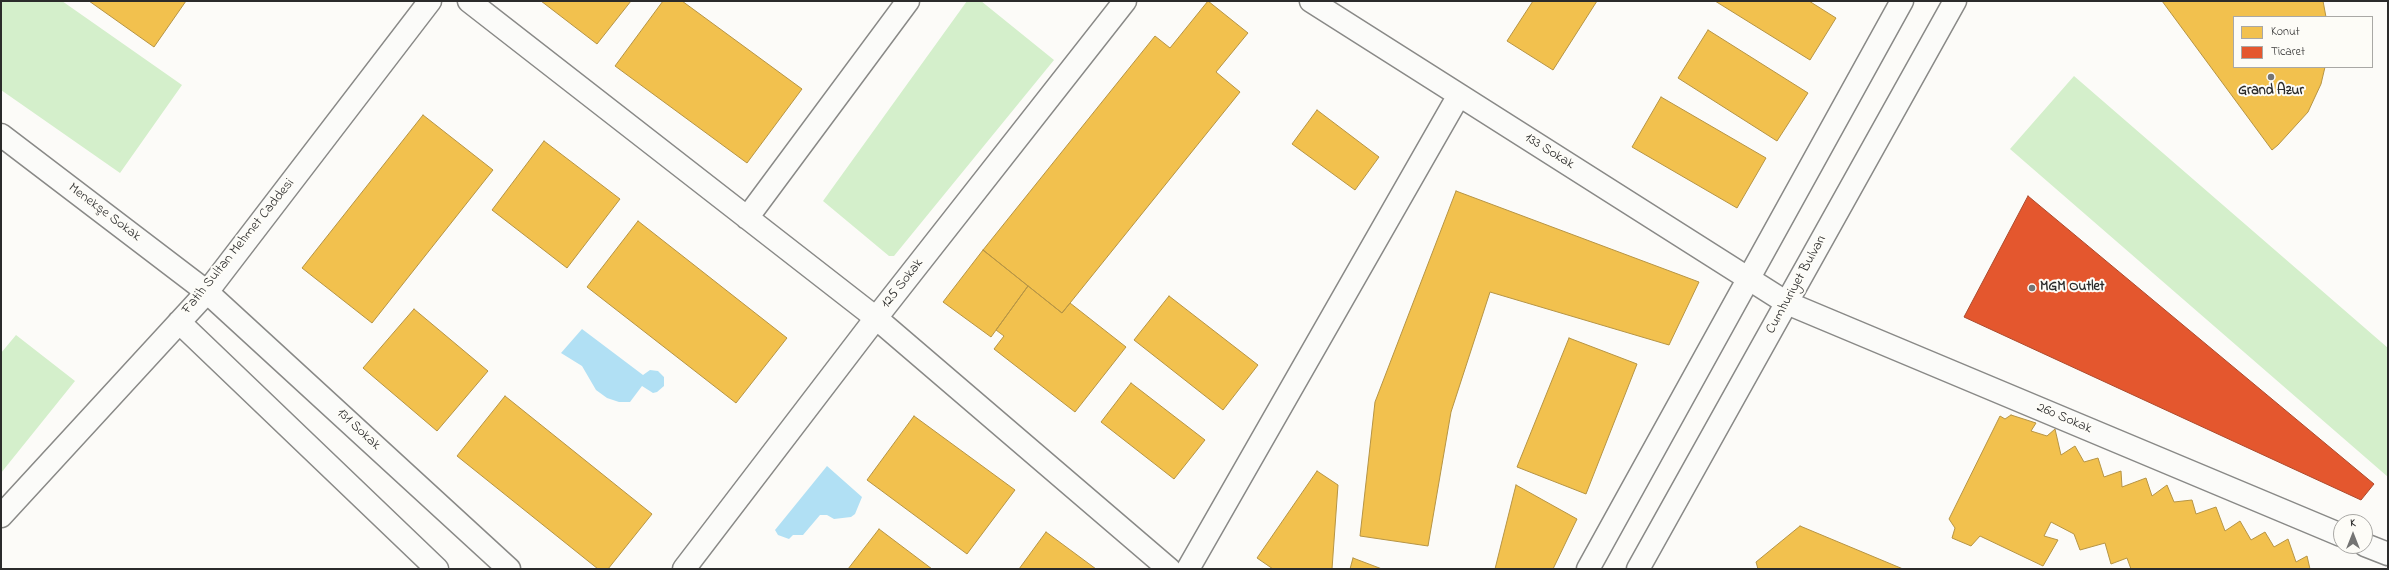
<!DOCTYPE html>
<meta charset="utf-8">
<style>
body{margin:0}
#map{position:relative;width:2389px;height:570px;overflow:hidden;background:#fcfbf8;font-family:"Indie Flower",sans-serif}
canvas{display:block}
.frame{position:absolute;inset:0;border:2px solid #2b2b2b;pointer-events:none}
.legend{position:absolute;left:2233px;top:16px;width:140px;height:52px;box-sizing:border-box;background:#fdfcf7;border:1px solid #a9a8a5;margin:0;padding:5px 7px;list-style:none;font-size:12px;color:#2b2b2b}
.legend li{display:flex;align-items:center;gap:8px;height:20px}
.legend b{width:20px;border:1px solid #a9a8a5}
.north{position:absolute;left:2333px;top:514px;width:40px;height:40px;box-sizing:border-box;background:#fdfcf7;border:1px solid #a9a8a5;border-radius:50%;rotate:0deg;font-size:11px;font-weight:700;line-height:16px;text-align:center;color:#2b2b2b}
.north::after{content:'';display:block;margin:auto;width:14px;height:18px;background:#747473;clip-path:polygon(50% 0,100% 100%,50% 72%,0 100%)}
</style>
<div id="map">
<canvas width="2389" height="570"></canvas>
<div class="frame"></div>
<ul class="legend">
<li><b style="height:11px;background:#f2c14e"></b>Konut</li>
<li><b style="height:11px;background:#e4572e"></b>Ticaret</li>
</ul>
<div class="north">K</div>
</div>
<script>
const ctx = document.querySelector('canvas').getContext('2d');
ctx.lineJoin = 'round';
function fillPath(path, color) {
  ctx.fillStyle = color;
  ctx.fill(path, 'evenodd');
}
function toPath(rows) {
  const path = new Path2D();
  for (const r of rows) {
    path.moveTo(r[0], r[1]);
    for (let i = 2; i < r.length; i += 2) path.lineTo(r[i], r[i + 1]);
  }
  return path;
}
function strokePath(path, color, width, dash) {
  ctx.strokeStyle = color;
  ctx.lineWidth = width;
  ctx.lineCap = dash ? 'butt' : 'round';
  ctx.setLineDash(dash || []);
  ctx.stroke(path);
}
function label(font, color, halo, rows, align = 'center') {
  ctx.font = font + ' "Indie Flower",sans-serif';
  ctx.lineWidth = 4;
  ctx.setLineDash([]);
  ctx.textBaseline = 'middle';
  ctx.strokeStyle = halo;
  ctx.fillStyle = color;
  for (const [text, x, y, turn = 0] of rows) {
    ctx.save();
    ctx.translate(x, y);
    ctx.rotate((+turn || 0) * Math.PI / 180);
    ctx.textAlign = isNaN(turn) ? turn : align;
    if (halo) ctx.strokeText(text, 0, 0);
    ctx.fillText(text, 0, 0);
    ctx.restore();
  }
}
fillPath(toPath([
 [1,1,62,1,182,85,120,173,1,90],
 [967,1,981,1,1054,60,894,256,889,256,823,201],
 [2074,76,2388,348,2388,477,2010,149],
 [16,335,75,381,1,473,1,353]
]), '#d4efcb');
fillPath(toPath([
 [582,329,643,375,650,370,658,371,664,377,664,386,657,392,653,393,642,386,630,402,619,402,607,398,596,390,582,366,561,353],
 [827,466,862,497,855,514,851,517,834,519,827,515,820,515,803,535,793,535,789,539,778,535,775,530]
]), '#b1e0f4');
const homes = toPath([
 [89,1,186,1,154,47,89,1],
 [541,1,631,1,597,44,541,1],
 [663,1,682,1,802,89,747,163,615,66,663,1],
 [1208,1,1248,33,1216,72,1240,92,1062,313,983,250,1155,36,1170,48,1208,1],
 [1533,1,1597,1,1553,70,1507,41,1533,1],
 [1715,1,1809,1,1836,18,1810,60,1715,1],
 [2162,1,2323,1,2326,17,2234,17,2234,67,2325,67,2321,84,2308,112,2278,145,2272,150,2162,1],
 [1708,30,1808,93,1777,141,1678,78,1708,30],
 [1661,97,1766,158,1737,208,1632,147,1661,97],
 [1317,110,1379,157,1355,190,1292,144,1317,110],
 [423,115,493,170,372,323,302,268,423,115],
 [544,141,620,199,567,268,492,210,544,141],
 [1456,191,1699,282,1669,345,1490,292,1451,412,1428,546,1360,536,1375,402,1456,191],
 [638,221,787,338,736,403,587,287,638,221],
 [983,250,1028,286,991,337,943,302,983,250],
 [1028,286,1062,313,1070,303,1126,347,1075,412,994,349,1004,336,996,330,1028,286],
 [1169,296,1258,365,1223,410,1134,340,1169,296],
 [414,309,488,371,437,431,363,368,414,309],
 [1569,338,1637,364,1586,494,1517,467,1569,338],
 [1131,383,1205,440,1174,479,1101,422,1131,383],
 [505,396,652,514,608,569,598,569,457,456,505,396],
 [2011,415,2036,423,2031,431,2047,436,2055,429,2061,455,2075,446,2084,462,2098,458,2104,477,2121,471,2122,487,2146,478,2152,496,2167,485,2174,502,2192,500,2196,514,2216,507,2225,531,2240,521,2251,540,2265,532,2274,547,2288,539,2296,562,2307,556,2310,569,2131,569,2127,558,2111,564,2105,543,2080,550,2074,534,2051,522,2044,536,2058,540,2043,566,1980,536,1971,546,1952,538,1955,528,1949,519,2000,416,2005,419,2011,415],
 [914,416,1015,490,967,554,867,480,914,416],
 [1317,471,1338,485,1332,569,1273,569,1257,558,1317,471],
 [1516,485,1577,519,1553,569,1495,569,1516,485],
 [1800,526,1903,569,1758,569,1756,562,1800,526],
 [879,529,932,569,848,569,879,529],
 [1046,532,1096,569,1019,569,1046,532],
 [1353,558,1382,569,1350,569,1353,558]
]);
fillPath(homes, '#f2c14e');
strokePath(homes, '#b69444', 1);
const shops = toPath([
 [2028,196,2374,484,2361,500,1964,317,2028,196]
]);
fillPath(shops, '#e4572e');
strokePath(shops, '#ac4a2d', 1);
const minor = toPath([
 [469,1,876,318,1169,569],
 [1311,1,1787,303,2341,535],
 [1,135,207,292,509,569],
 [747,218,908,1],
 [179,322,437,569],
 [1,516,207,292,430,1],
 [2365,545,2388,554],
 [684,569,876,318,1125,1],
 [1188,569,1459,95]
]);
const major = toPath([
 [1588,569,1902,1],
 [1638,569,1955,1]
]);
strokePath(minor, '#898987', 25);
strokePath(major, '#898987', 25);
strokePath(minor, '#fbfbf9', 22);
strokePath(major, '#fbfbf9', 22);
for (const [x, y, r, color] of [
 [2271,77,4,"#747473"],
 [2032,288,4,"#747473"]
]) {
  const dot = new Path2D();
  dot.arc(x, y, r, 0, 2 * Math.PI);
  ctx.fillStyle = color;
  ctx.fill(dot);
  strokePath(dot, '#fdfcf7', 1.5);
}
label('bold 14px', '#2b2b2b', '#fdfcf7', [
 ["Grand Azur",2271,92],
 ["MGM Outlet",2040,288,"left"]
]);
label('14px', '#2b2b2b', '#fdfcf7', [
 ["133 Sokak",1549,152,32],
 ["Menekşe Sokak",104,213,37],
 ["Fatih Sultan Mehmet Caddesi",239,247,-51],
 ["125 Sokak",903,284,-52],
 ["Cumhuriyet Bulvarı",1797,285,-61],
 ["260 Sokak",2064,419,23],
 ["131 Sokak",358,430,43]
]);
</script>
